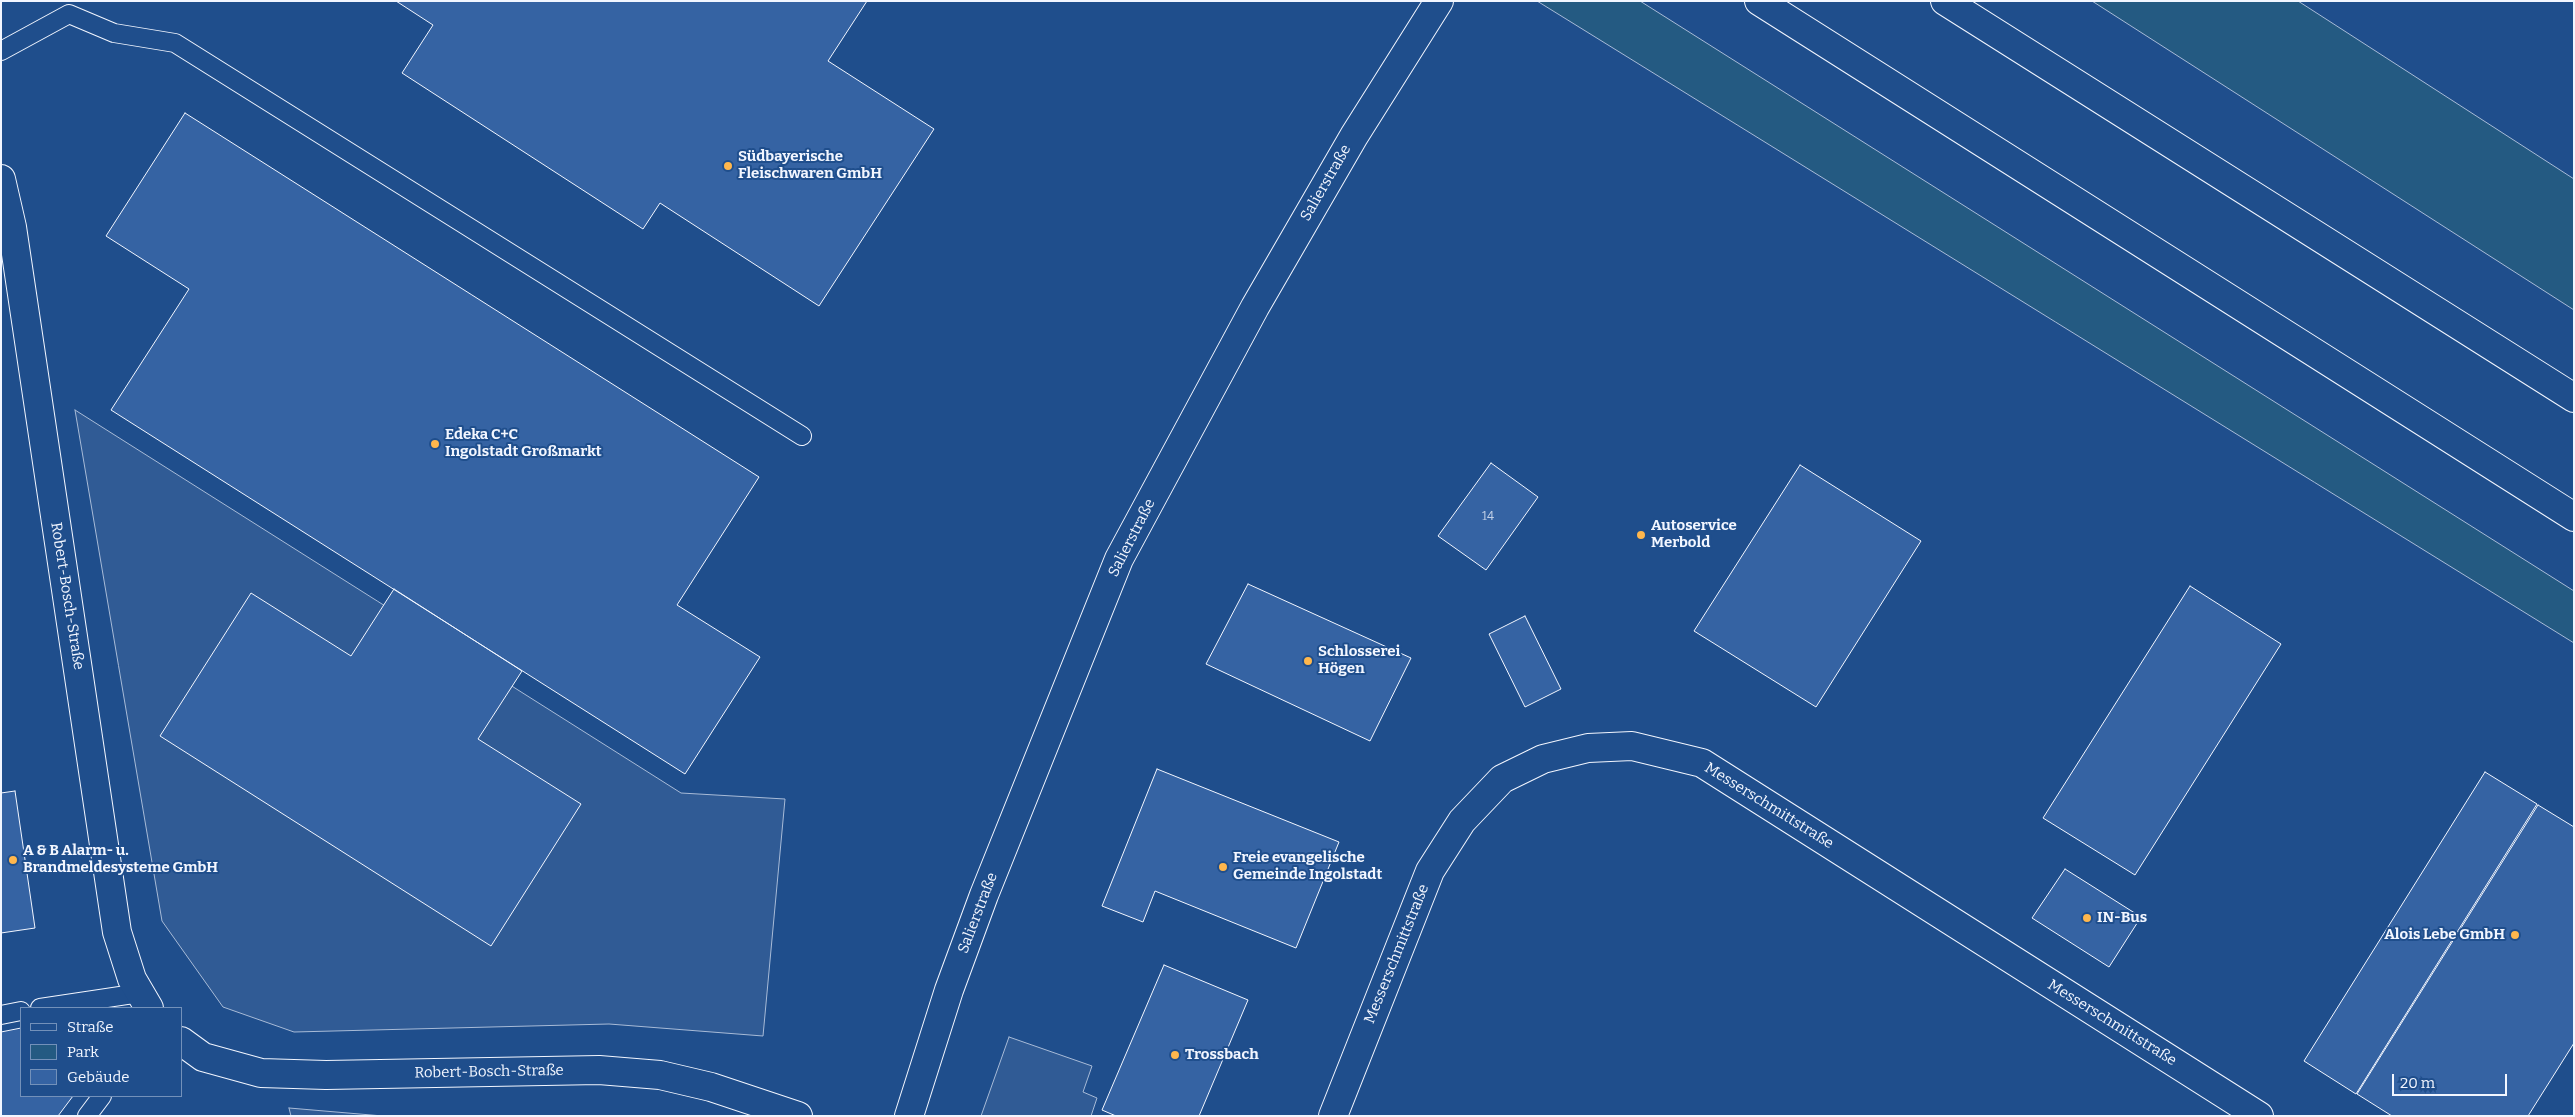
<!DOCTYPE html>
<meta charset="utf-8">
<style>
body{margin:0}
#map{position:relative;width:2575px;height:1117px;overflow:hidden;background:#1f4e8c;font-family:Bitter,serif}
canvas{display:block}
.frame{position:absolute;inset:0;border:2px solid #f2f6ff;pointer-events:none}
.legend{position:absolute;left:20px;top:1007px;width:162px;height:90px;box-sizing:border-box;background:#1f4e8c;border:1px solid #7391ba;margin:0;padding:6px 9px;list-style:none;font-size:15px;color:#f2f6ff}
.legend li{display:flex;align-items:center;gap:10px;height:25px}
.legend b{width:25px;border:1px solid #7391ba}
.scale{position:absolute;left:2392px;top:1074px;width:115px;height:22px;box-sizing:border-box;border:2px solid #f2f6ff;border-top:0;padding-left:6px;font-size:15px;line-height:18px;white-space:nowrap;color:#f2f6ff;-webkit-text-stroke:4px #1f4e8c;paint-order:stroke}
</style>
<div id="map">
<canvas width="2575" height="1117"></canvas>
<div class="frame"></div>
<ul class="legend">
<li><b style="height:6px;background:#1f4e8c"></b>Straße</li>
<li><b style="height:14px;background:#245a82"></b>Park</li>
<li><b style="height:14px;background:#3563a3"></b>Gebäude</li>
</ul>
<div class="scale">20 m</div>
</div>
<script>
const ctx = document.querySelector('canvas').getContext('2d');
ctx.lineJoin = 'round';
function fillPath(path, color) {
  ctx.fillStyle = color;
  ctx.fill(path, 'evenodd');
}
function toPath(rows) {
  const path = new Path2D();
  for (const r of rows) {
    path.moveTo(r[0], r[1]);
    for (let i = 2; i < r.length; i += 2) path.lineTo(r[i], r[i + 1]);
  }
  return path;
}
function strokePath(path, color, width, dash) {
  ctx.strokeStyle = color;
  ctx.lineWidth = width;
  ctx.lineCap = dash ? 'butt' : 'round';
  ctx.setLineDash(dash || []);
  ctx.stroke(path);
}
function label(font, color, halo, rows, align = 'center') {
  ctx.font = font + ' Bitter,serif';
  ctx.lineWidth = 4;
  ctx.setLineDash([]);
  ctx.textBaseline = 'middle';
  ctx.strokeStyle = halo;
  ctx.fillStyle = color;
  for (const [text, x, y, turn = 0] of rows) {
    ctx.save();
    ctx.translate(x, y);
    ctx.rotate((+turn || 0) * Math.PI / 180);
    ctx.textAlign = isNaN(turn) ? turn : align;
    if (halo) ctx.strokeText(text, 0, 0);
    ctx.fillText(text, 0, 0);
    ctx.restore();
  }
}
const green = toPath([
 [1537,1,1640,1,2574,591,2574,643,1537,1],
 [2092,1,2298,1,2574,179,2574,310,2092,1]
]);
fillPath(green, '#245a82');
strokePath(green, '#a8bbd7', 1);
const parking = toPath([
 [75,410,681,793,785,799,763,1036,609,1024,294,1032,223,1007,162,921,75,410],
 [1009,1037,1092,1066,1083,1092,1097,1098,1091,1116,981,1116,1009,1037],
 [289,1108,383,1116,291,1116,289,1108]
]);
fillPath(parking, '#305b95');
strokePath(parking, '#a8bbd7', 1);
const building = toPath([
 [396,1,867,1,828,61,934,129,819,306,660,203,643,229,402,73,433,25,396,1],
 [185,113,759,477,677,605,760,657,685,774,111,410,189,289,106,236,185,113],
 [1491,463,1538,497,1486,570,1438,536,1491,463],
 [1800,465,1921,541,1816,707,1694,631,1800,465],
 [1248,584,1411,658,1370,741,1206,664,1248,584],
 [2190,586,2281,644,2135,875,2043,818,2190,586],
 [394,589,522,671,478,739,581,804,491,946,160,736,251,593,351,656,394,589],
 [1525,616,1561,689,1525,707,1489,634,1525,616],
 [1157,769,1339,842,1296,948,1155,891,1143,922,1102,906,1157,769],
 [2485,772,2537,804,2356,1094,2304,1061,2485,772],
 [15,791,35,928,1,933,1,793,15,791],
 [2538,805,2574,827,2574,1043,2528,1116,2392,1116,2357,1094,2538,805],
 [2065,869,2141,917,2109,967,2032,918,2065,869],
 [1164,965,1248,1000,1199,1116,1116,1116,1102,1110,1164,965],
 [21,1028,21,1096,73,1096,58,1116,1,1116,1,1032,21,1028]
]);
fillPath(building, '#3563a3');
strokePath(building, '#f2f6ff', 1);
const service = toPath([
 [1,51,69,14,114,33,175,43,802,436],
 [40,1008,140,993],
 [1,1015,21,1011],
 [87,1116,102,1096]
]);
const minor = toPath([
 [1,179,12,227,117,932,132,979,149,1008],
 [181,1041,203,1057,261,1073,326,1075,599,1070,660,1075,711,1087,798,1116],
 [1333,1116,1430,871,1462,821,1502,779,1543,759,1588,748,1632,746,1702,763,2259,1116]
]);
const secondary = toPath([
 [909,1116,949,990,984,895,1119,559,1255,307,1354,136,1439,1]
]);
const motorway = toPath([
 [1759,1,2574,517],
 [1945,1,2574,398]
]);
strokePath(service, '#f2f6ff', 20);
strokePath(minor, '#f2f6ff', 30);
strokePath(secondary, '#f2f6ff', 30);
strokePath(motorway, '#f2f6ff', 30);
strokePath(service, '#1f4e8c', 18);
strokePath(minor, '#1f4e8c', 28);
strokePath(secondary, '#1f4e8c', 28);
strokePath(motorway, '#1f4e8c', 28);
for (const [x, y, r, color] of [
 [728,166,5,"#ffb74d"],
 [435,444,5,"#ffb74d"],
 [1641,535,5,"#ffb74d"],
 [1308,661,5,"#ffb74d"],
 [13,860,5,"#ffb74d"],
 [1223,867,5,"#ffb74d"],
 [2087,918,5,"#ffb74d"],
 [2515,935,5,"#ffb74d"],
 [1175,1055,5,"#ffb74d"]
]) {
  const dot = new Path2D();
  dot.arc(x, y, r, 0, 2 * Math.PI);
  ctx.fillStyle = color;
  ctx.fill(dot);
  strokePath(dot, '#1f4e8c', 2);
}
label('12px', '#c3d1e8', null, [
 ["14",1488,517]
]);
label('bold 15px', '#f2f6ff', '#1f4e8c', [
 ["Südbayerische",738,157],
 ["Fleischwaren GmbH",738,174],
 ["Edeka C+C",445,435],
 ["Ingolstadt Großmarkt",445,452],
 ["Autoservice",1651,526],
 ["Merbold",1651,543],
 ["Schlosserei",1318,652],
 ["Högen",1318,669],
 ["A & B Alarm- u.",23,851],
 ["Brandmeldesysteme GmbH",23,868],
 ["Freie evangelische",1233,858],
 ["Gemeinde Ingolstadt",1233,875],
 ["IN-Bus",2097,918],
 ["Alois Lebe GmbH",2505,935,"right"],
 ["Trossbach",1185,1055]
], 'left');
label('15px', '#f2f6ff', '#1f4e8c', [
 ["Salierstraße",1326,183,-60],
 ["Salierstraße",1132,538,-63],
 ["Robert-Bosch-Straße",67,596,81],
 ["Messerschmittstraße",1769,806,32],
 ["Salierstraße",978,913,-69],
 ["Messerschmittstraße",1397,954,-68],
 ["Messerschmittstraße",2112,1023,32],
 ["Robert-Bosch-Straße",489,1072,-1]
]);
</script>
